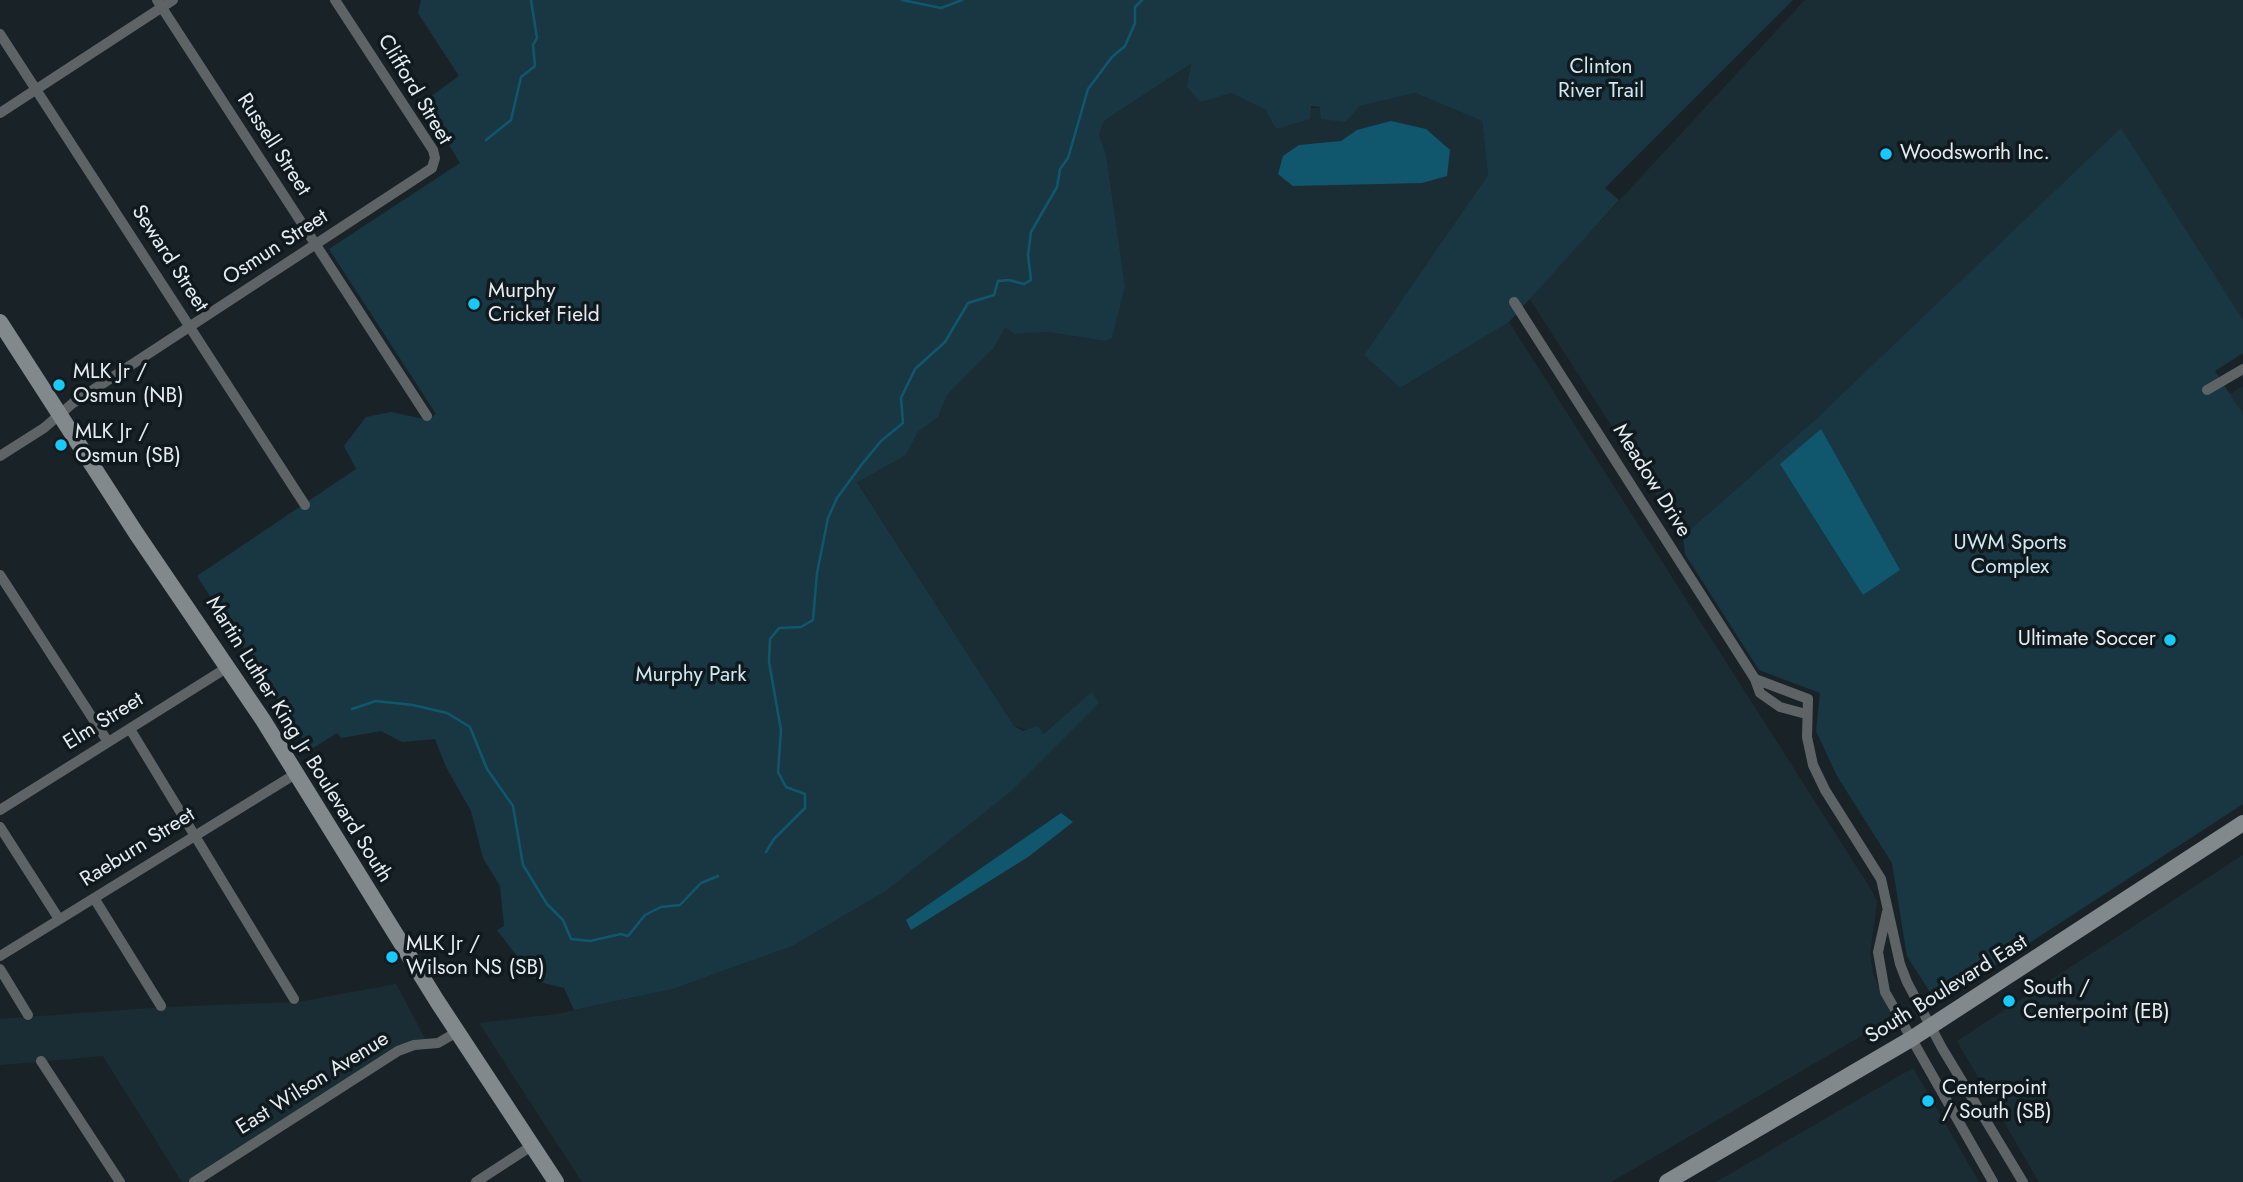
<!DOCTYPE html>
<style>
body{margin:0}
canvas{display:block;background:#192327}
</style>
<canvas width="2243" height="1182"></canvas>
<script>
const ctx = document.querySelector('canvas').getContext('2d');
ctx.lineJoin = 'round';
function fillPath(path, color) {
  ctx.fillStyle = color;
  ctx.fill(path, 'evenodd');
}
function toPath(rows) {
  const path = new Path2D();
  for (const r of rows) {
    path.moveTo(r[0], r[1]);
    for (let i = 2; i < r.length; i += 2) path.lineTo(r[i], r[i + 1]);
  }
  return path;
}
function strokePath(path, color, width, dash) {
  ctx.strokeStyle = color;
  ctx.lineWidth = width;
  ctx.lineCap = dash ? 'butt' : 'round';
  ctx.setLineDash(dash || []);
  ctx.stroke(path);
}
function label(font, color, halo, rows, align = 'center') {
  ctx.font = font + ' Jost,sans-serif';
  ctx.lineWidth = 7;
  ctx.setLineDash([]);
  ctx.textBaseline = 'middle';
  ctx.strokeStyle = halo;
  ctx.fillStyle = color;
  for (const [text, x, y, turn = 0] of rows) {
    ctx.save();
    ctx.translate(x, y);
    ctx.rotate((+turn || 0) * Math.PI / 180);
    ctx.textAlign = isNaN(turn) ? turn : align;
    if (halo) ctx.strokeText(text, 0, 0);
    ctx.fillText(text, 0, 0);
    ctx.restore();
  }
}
fillPath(toPath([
 [1805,0,2243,0,2243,320,2121,129,1816,419,1683,536,1529,298],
 [1192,64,1231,93,1266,110,1360,106,1415,93,1482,121,1488,175,1364,355,1400,388,1509,322,1872,891,1877,901,1870,954,1873,974,1892,1018,1611,1182,582,1182,479,1023,557,1014,673,989,792,946,1099,703,1092,693,1042,734,1014,726,857,481,906,455,918,432,938,417,947,395,994,348,1005,326,1014,334,1048,332,1105,341,1125,286,1106,154,1099,135,1104,121],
 [2243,386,2243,414,2230,394],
 [2243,855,2243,1182,2039,1182,1957,1041],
 [396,984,429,1046,409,1049,196,1182,182,1182,103,1056,0,1065,0,1019,166,1007,298,1002],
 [1913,1068,1979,1182,1716,1182]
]), '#1b2d34');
fillPath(toPath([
 [421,0,1793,0,1605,188,1619,200,1509,322,1400,388,1364,355,1488,175,1482,121,1415,93,1360,106,1345,122,1321,119,1320,107,1311,106,1310,119,1276,129,1266,110,1231,93,1200,102,1187,87,1191,64,1104,121,1099,135,1106,154,1125,286,1112,338,1105,341,1048,332,1014,334,1005,327,994,348,947,395,938,417,918,432,906,455,857,482,1014,726,1023,731,1038,726,1043,734,1092,692,1099,703,1010,792,887,890,792,946,673,989,574,1010,564,988,536,981,497,930,504,926,500,886,483,858,471,811,446,767,435,739,402,742,381,731,341,738,337,733,310,750,197,576,356,469,344,446,366,417,391,412,428,420,436,414,329,249,460,163,423,102,459,76,418,13],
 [2121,128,2243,320,2243,353,2215,371,2243,414,2243,804,1937,1003,1907,956,1892,863,1837,776,1816,731,1820,693,1759,670,1685,554,1683,536,1816,419]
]), '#183743');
fillPath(toPath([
 [1391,121,1426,129,1450,150,1447,176,1422,183,1293,186,1278,174,1283,156,1299,145,1341,141,1357,130],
 [1821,429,1900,570,1863,595,1780,464],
 [1061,813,1073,822,1028,857,911,930,906,920]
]), '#10576e');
strokePath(toPath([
 [902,0,941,8,962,0],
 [486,140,511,120,521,77,535,66,533,45,537,38,531,0],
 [352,709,376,701,413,705,447,713,470,727,487,769,513,806,523,865,547,904,563,920,571,939,590,941,621,934,628,936,645,915,661,907,680,905,701,883,718,876],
 [766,852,774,839,805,808,805,794,786,787,778,772,781,730,769,662,770,639,779,628,801,627,813,620,817,573,828,518,837,498,862,464,881,441,903,423,901,398,915,369,945,342,968,303,994,295,998,281,1009,280,1024,284,1031,280,1028,255,1031,232,1057,187,1060,169,1068,158,1088,89,1112,57,1125,46,1135,23,1135,7,1142,0]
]), '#10576e', 2.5);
strokePath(toPath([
 [157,0,427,416],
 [0,34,305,505],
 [0,113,173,0],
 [1514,302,1755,679,1760,693,1780,707,1806,714],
 [2207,390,2243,369],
 [0,456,44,428,73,403,432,168,435,158,433,150,335,0],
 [0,575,108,742],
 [1755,679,1808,699,1807,737,1813,765,1825,790,1881,879,1900,964,1907,982,1942,1048,2023,1182],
 [130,729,294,999],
 [0,810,228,667],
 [0,827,59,919],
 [94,898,161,1006],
 [1887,912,1878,952,1885,992,1993,1182],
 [0,956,297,773],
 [0,969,28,1015],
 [41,1061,120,1182],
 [194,1182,398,1051,414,1045,438,1043,457,1032],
 [476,1182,533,1145]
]), '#5e6466', 10);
strokePath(toPath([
 [0,322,136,533,263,720,437,1001,556,1182],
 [1667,1182,1911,1039,2243,823]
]), '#81898d', 16);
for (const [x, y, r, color] of [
 [1886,154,7,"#18cafc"],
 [474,304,7,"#18cafc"],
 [59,385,7,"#18cafc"],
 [61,445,7,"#18cafc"],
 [2170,640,7,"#18cafc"],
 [392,957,7,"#18cafc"],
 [2009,1001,7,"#18cafc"],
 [1928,1101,7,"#18cafc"]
]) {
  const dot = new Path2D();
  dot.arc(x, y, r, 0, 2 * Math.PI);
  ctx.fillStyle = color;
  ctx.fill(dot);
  strokePath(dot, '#101a1e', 2.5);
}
label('21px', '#cfe9f3', '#101a1e', [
 ["Clinton",1601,68],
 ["River Trail",1601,92],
 ["UWM Sports",2010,544],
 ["Complex",2010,568],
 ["Murphy Park",691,676]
]);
label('21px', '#e6edf0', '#101a1e', [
 ["Clifford Street",414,90,59],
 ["Russell Street",273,145,57],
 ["Osmun Street",276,248,-33],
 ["Seward Street",169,259,57],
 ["Meadow Drive",1651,481,58],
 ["Elm Street",104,722,-32],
 ["Martin Luther King Jr Boulevard South",298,740,58],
 ["Raeburn Street",138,848,-32],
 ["South Boulevard East",1947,990,-32],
 ["East Wilson Avenue",313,1084,-32]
]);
label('21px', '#e6edf0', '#101a1e', [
 ["Woodsworth Inc.",1900,154],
 ["Murphy",488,292],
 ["Cricket Field",488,316],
 ["MLK Jr /",73,373],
 ["Osmun (NB)",73,397],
 ["MLK Jr /",75,433],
 ["Osmun (SB)",75,457],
 ["Ultimate Soccer",2156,640,"right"],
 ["MLK Jr /",406,945],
 ["Wilson NS (SB)",406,969],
 ["South /",2023,989],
 ["Centerpoint (EB)",2023,1013],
 ["Centerpoint",1942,1089],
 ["/ South (SB)",1942,1113]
], 'left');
</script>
